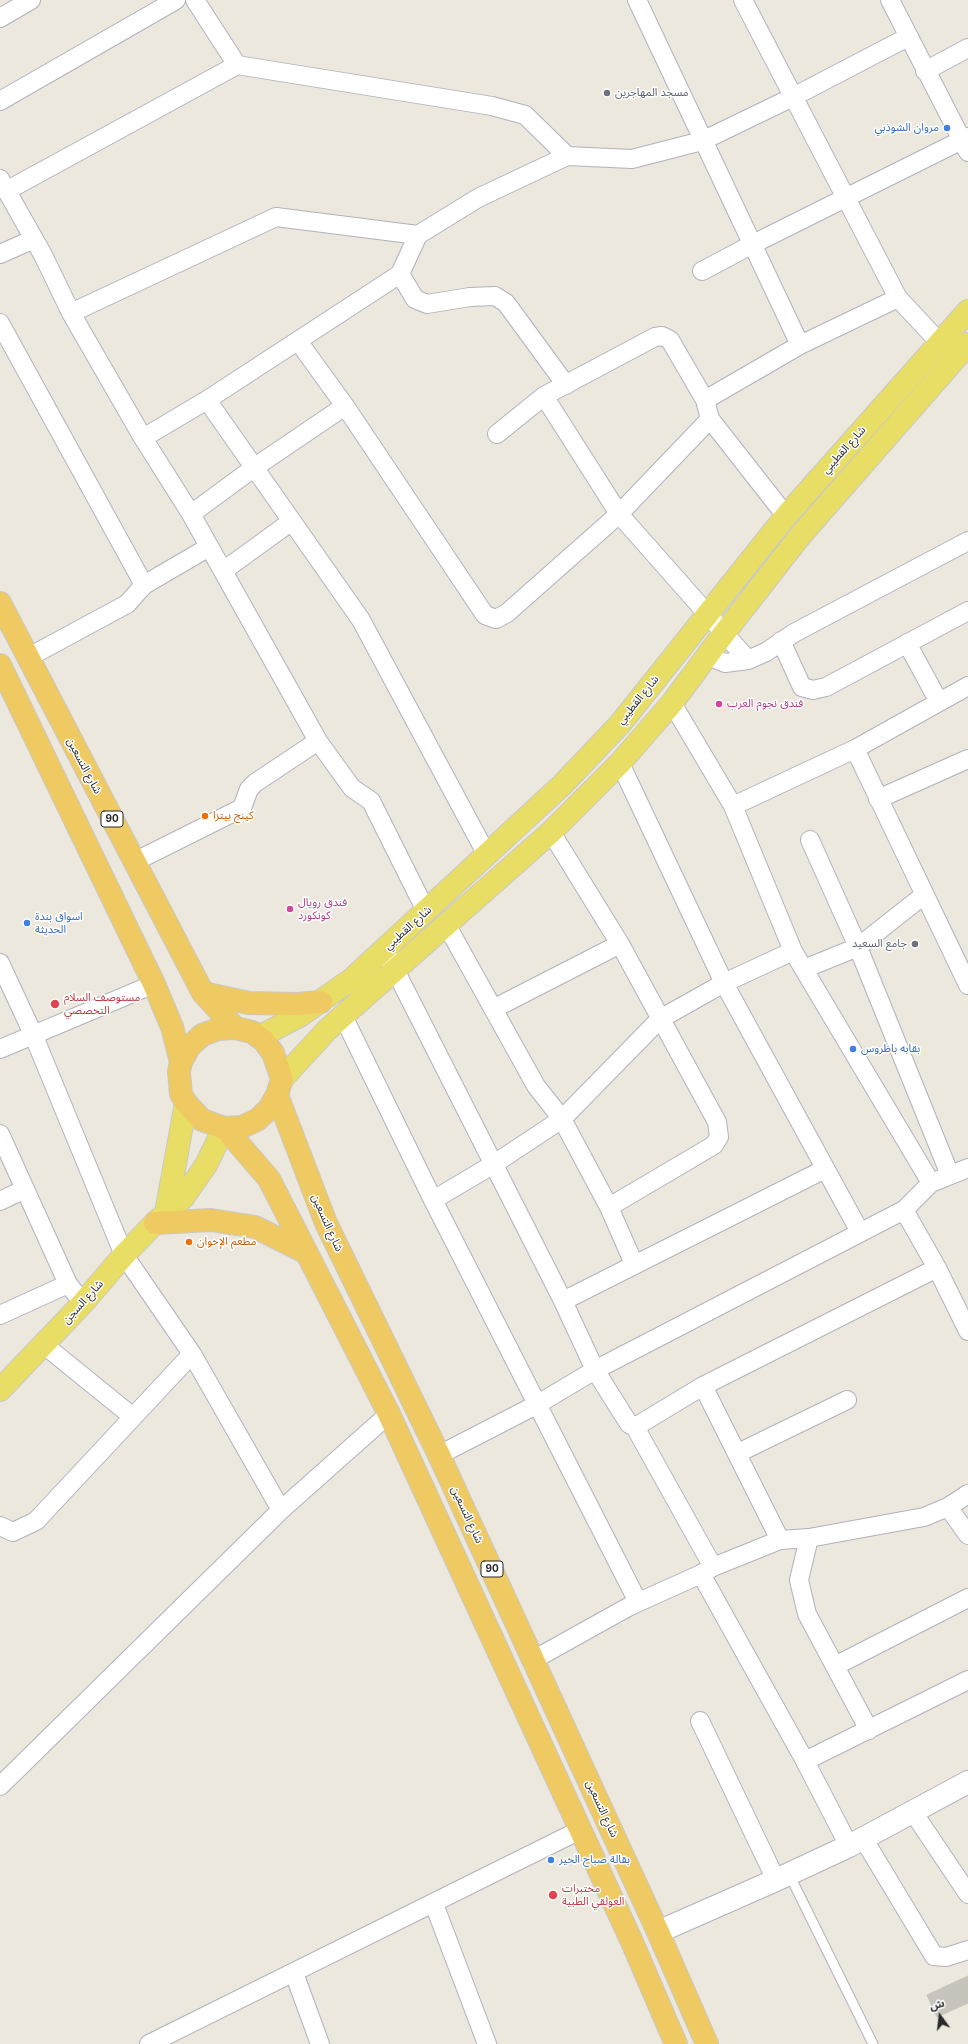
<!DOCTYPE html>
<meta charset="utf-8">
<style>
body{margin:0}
#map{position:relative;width:968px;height:2044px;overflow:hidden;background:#ece8dd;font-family:Inter,"Noto Sans Arabic",sans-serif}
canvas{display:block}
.north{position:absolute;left:920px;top:1996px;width:40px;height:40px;-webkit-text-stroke:3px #fff;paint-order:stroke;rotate:345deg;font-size:11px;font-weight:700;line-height:16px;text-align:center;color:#2a2a2a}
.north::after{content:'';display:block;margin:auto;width:14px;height:18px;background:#2a2a2a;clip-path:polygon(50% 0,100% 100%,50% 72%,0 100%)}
</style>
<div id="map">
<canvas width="968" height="2044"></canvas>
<div class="north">ش</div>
</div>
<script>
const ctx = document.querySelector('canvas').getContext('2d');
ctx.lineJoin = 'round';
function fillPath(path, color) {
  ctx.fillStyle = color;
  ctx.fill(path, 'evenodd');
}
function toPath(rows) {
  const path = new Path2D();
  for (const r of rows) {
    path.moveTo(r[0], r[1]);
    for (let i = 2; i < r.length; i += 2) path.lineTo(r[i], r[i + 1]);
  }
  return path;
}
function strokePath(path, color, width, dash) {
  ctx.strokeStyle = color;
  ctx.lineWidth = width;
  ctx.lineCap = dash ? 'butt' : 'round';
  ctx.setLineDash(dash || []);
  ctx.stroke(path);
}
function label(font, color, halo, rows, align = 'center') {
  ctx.font = font + ' Inter,"Noto Sans Arabic",sans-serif';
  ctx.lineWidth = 3;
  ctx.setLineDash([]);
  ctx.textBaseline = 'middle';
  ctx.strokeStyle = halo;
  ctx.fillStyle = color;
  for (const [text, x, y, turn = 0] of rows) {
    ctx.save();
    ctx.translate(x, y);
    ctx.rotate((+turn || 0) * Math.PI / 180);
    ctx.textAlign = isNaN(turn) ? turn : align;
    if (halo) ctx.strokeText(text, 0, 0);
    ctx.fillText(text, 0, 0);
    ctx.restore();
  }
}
const building = toPath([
 [968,1976,968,2003,937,2017,927,1995,968,1976]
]);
fillPath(building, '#c7c4bd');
strokePath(building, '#c7c4b7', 1);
const service = toPath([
 [789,1874,873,2044]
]);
const minor = toPath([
 [195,0,237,65],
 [637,0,800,345],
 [743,0,898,298,940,343],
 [890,0,968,152],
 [0,18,31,0],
 [925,71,968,48],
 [0,101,176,0],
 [0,179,43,255,71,313,143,438,191,514,318,741,352,788,371,801,426,911],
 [6,191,237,65,492,106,525,115,567,156],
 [0,254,34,239],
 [702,271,753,244,968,137],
 [400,274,415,299,427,304,470,297,495,296,506,303,566,385],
 [71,313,276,217,418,235],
 [0,323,144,585],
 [298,341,345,406,485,615,496,619,507,613,619,514,710,419],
 [544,396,619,514,748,660],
 [207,400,361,620,487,855],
 [705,400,800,345,898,298],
 [497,434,544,396,655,337,662,336,670,340,705,400,710,419,786,516],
 [143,438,207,400,400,274,418,235,478,198,567,156,632,159,702,141,793,97,908,37],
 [191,514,255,467,345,406],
 [223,571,292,521],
 [781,641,802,687,813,690,826,687,968,611],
 [907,643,939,702],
 [708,656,725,663,748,660,766,652,794,633,968,541],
 [27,658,127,604,144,585,209,547],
 [672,703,733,806,793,951,931,1183],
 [855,749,968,985],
 [620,763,724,983,860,1232],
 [878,799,968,759],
 [733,806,855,749,968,686],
 [551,832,620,944,717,1122,719,1137,714,1145,609,1207],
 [810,840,858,947,950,1175],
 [134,862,242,808,249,789,255,783,318,741],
 [446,924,536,1086,562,1119,609,1207,634,1264],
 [389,958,563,1301,595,1370,629,1424,635,1427,713,1567],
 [0,963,33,1034,124,1255,192,1354,281,1510],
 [804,969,858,947,924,895],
 [493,1009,620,944],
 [343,1016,433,1200,638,1602],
 [0,1049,154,984],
 [0,1134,68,1284,83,1303],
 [433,1200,494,1164,562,1119,660,1019,724,983,793,951],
 [0,1201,25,1189],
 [904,1210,937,1268,968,1331],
 [563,1301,825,1169],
 [0,1315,68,1284],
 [43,1344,133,1417],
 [703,1386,780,1540],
 [635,1427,703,1386,937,1268],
 [738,1453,847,1400],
 [439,1455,538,1404,595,1370,904,1210,931,1183,968,1168],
 [948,1507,968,1535],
 [0,1526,13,1532,36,1521,192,1354],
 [809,1538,799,1580,807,1614,869,1730],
 [701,1574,805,1761,849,1846],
 [533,1660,630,1606,701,1574,713,1567,780,1540,809,1538,924,1517,948,1507,968,1494],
 [835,1666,968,1598],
 [700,1721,776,1880],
 [805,1761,968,1680],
 [0,1786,281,1510,389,1414],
 [913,1812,968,1894],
 [863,1838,934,1956,946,1957,968,1950],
 [434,1904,487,2044],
 [294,1973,320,2044],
 [149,2044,580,1830]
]);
const tertiary = toPath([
 [658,1932,776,1880,849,1846,968,1782]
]);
const primary = toPath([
 [259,1037,301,1015,352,979,562,785,620,724,786,516,968,311],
 [282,1079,327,1030,551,832,620,763,672,703,725,632,800,536,968,344],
 [166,1213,186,1103],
 [0,1390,83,1303,124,1255,155,1223,183,1198,206,1165,224,1128]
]);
const trunk = toPath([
 [0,603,203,993,235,1028],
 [0,665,154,984,172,1027,181,1062],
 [203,993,249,1003,297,1004,321,1002],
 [235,1028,252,1032,264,1041,273,1053,282,1079,277,1095,269,1109,257,1120,242,1127,224,1128,202,1120,186,1103,181,1094,179,1072,181,1062,189,1047,202,1035,218,1029,235,1028],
 [277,1095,326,1223,439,1455,658,1932,707,2044],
 [225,1128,269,1179,389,1414,632,1942,676,2044],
 [155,1223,211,1220,255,1227,307,1253]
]);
strokePath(service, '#b1b1bd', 11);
strokePath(minor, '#b1b1bd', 20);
strokePath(tertiary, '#b1b1bd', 24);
strokePath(primary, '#c8c8c8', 24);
strokePath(trunk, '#c8c8c8', 24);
strokePath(service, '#fff', 9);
strokePath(minor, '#fff', 18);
strokePath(tertiary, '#fff', 22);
strokePath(primary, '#e9de65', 22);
strokePath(trunk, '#efca62', 22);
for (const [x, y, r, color] of [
 [607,93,4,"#6b7280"],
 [947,128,4,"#3f7fe0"],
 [719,704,4,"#d1479c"],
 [205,816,4,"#e8710a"],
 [290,909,4,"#d1479c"],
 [27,923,4,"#3f7fe0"],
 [915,944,4,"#6b7280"],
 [55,1004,5,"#e0444e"],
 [853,1049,4,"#3f7fe0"],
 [189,1242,4,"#e8710a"],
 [551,1860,4,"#3f7fe0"],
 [553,1895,5,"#e0444e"]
]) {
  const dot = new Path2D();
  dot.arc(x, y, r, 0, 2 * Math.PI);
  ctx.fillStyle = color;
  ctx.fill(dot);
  strokePath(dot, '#fff', 1.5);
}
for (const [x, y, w] of [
 [112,819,22],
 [492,1569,22]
]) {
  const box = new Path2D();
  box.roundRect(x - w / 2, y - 8, w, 16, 3);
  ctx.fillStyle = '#fff';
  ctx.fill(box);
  strokePath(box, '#2a2a2a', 1);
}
label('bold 10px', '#2a2a2a', null, [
 ["90",112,819],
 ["90",492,1569]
]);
label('11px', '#5b616d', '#fff', [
 ["مسجد المهاجرين",615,93],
 ["جامع السعيد",907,944,"right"]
], 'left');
label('11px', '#366cbe', '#fff', [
 ["مروان الشوذبي",939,128,"right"],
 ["اسواق بندة",35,917],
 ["الحديثة",35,930],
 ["بقابه باظروس",861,1049],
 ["بقالة صباح الخير",559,1860]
], 'left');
label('11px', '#2a2a2a', '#fff', [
 ["شارع القطيبي",844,450,-48],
 ["شارع القطيبي",638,700,-51],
 ["شارع التسعين",84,766,62],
 ["شارع القطيبي",408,928,-42],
 ["شارع التسعين",327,1223,66],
 ["شارع السجن",83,1302,-48],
 ["شارع التسعين",467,1515,65],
 ["شارع التسعين",602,1809,65]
]);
label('11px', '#b23c85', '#fff', [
 ["فندق نجوم العرب",727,704],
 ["فندق رويال",298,903],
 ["كونكورد",298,916]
], 'left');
label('11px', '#c56008', '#fff', [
 ["كينج بيتزا",213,816],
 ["مطعم الإخوان",197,1242]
], 'left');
label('11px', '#be3a42', '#fff', [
 ["مستوصف السلام",64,998],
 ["التخصصي",64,1011],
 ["مختبرات",562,1889],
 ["العولقي الطبية",562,1902]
], 'left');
</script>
